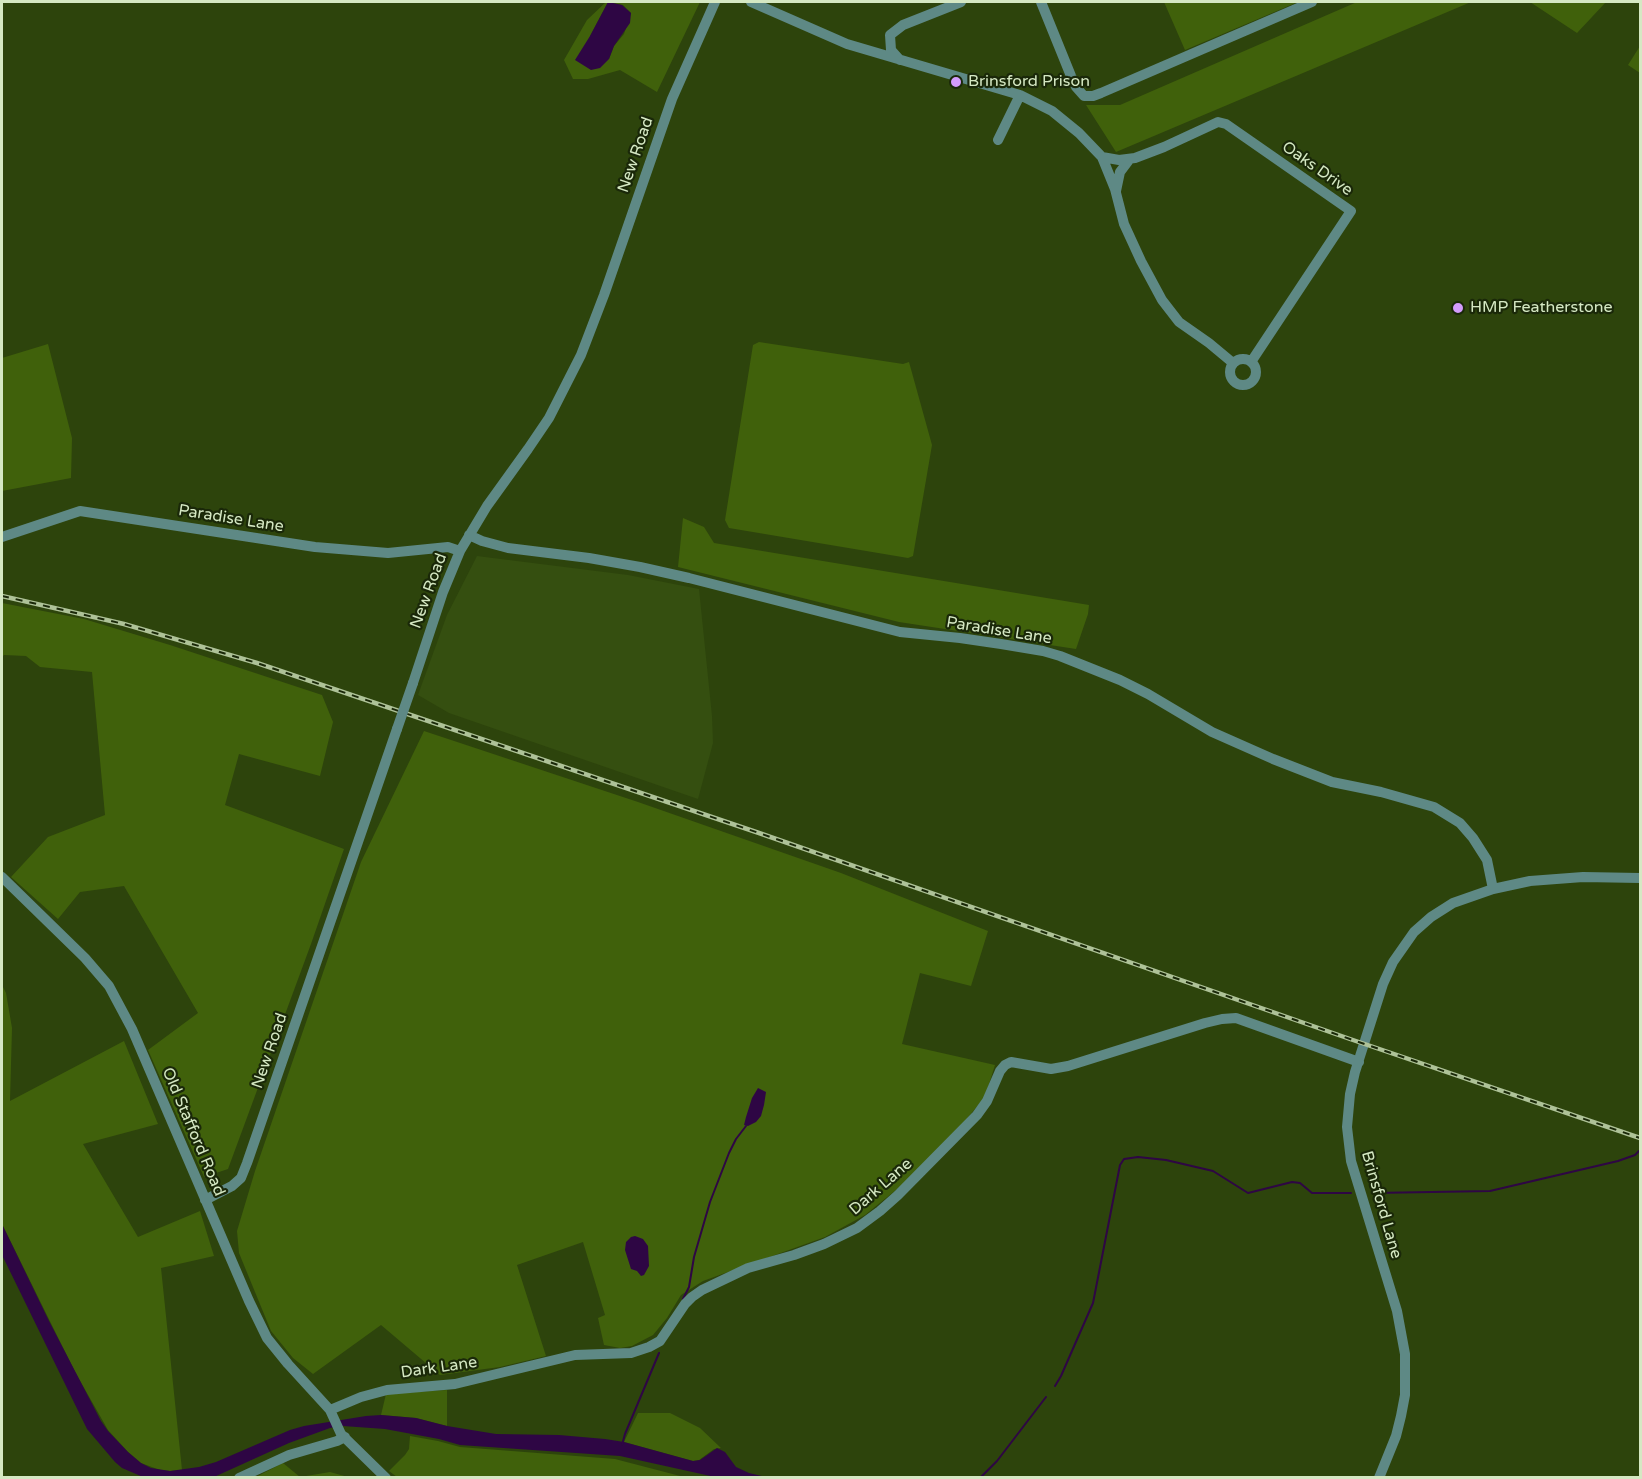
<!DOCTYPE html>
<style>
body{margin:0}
#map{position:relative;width:1642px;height:1479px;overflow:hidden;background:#2d440c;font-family:"Varela Round",sans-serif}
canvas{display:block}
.frame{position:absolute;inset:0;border:3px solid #d5e8c3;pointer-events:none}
</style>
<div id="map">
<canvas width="1642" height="1479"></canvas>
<div class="frame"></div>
</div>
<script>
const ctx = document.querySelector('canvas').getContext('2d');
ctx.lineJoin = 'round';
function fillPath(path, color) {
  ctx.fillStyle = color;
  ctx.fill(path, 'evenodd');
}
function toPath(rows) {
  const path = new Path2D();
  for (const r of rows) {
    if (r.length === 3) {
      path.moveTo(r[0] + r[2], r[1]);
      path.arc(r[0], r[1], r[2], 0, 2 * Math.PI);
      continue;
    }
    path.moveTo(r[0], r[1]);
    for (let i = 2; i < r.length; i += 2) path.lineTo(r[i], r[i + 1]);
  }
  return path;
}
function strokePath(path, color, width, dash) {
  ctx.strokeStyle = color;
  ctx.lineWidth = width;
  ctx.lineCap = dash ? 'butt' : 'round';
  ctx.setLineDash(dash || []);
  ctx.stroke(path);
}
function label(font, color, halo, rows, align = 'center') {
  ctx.font = font + ' "Varela Round",sans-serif';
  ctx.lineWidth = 4.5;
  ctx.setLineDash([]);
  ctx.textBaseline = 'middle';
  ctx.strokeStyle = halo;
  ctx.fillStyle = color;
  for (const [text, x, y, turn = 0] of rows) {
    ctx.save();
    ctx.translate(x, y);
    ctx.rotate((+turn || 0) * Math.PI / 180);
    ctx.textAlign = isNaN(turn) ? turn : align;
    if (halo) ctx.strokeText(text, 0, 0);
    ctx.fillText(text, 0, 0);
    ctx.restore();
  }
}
fillPath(toPath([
 [477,556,628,575,699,589,712,716,713,743,698,799,449,713,418,695,447,615]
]), '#354f10');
fillPath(toPath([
 [606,2,700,2,657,92,620,70,588,79,573,79,564,60,587,20],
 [608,2,623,5,631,13,624,34,614,46,609,59,590,36],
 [1164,2,1298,2,1185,50],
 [1357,2,1471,2,1116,152,1086,105,1120,105],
 [1530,2,1606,2,1577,33],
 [1640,46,1640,73,1628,65],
 [759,342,903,364,909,362,932,445,913,556,908,558,729,528,725,520,753,345],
 [48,344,72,438,71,478,2,491,2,358],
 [683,518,704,527,714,543,1089,605,1088,614,1076,649,899,622,678,567],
 [2,603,84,619,170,645,322,695,333,722,320,776,239,754,225,805,344,849,311,944,228,1169,204,1177,148,1050,198,1013,124,886,80,892,58,919,11,877,48,837,105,815,92,672,40,667,26,656,4,655,2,657],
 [424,731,638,802,841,873,988,931,971,986,920,973,902,1044,995,1065,985,1097,964,1122,912,1177,865,1215,825,1237,703,1281,681,1295,667,1318,653,1335,632,1346,620,1348,604,1345,598,1318,605,1315,583,1242,517,1265,546,1356,500,1367,440,1375,381,1325,313,1374,293,1358,271,1331,239,1253,237,1231,255,1171,361,862],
 [2,985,6,993,12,1028,10,1101,124,1041,158,1124,83,1144,138,1237,200,1211,214,1256,161,1268,182,1470,170,1471,160,1470,141,1463,128,1452,108,1430,75,1372,2,1224],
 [447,1390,447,1426,416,1418,381,1415,386,1394],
 [638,1413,670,1413,700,1428,721,1448,714,1449,699,1460,693,1461,624,1442],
 [410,1436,438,1441,460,1447,615,1459,684,1477,397,1477,389,1471,405,1455,409,1449],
 [283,1463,300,1477,330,1472,348,1477,254,1478]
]), '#40610b');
fillPath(toPath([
 [608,2,622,5,631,13,630,23,614,46,609,59,600,68,591,70,575,60,590,36],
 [758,1088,766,1092,764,1105,761,1116,756,1122,748,1126,744,1125,746,1117,752,1098],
 [2,1224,49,1321,101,1421,108,1431,128,1452,141,1463,151,1468,170,1471,199,1467,216,1462,290,1430,304,1426,366,1416,381,1415,416,1418,447,1426,496,1434,559,1435,605,1439,624,1442,693,1461,700,1460,717,1448,725,1452,736,1467,749,1473,766,1477,715,1477,620,1456,460,1445,439,1439,385,1429,343,1426,330,1428,289,1443,214,1477,143,1477,122,1468,115,1462,87,1429,2,1255],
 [635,1236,643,1239,648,1246,649,1266,644,1275,641,1276,637,1271,631,1269,625,1250,626,1242,631,1237]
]), '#2e0644');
strokePath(toPath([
 [1373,1193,1490,1191,1618,1161,1635,1155,1639,1151],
 [683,1299,689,1287,694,1257,710,1202,729,1153,736,1139,746,1126],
 [1055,1386,1061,1376,1093,1303,1120,1165,1124,1159,1138,1157,1166,1160,1213,1171,1248,1193,1292,1182,1300,1183,1312,1193,1351,1193],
 [622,1445,625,1434,659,1353],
 [980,1478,997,1461,1046,1397]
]), '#2e0644', 2);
strokePath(toPath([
 [751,2,847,44,1020,95,1052,111,1079,133,1102,157,1115,189,1124,224,1141,261,1162,300,1179,322,1209,343,1233,363],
 [1041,2,1071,76,1076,87,1084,96,1093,96,1101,93,1312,2],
 [900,60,891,50,890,35,903,25,961,2],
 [998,140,1020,95],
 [1102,157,1119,160,1135,158,1164,147,1218,122,1226,124,1351,211,1251,362],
 [1116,191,1120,172,1129,160],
 [1243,372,13],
 [469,535,482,541,508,548,589,558,640,567,689,578,900,632,960,638,1001,644,1043,651,1060,656,1120,680,1148,694,1212,732,1273,759,1332,782,1381,792,1434,807,1460,823,1473,838,1487,860,1493,889],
 [2,537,80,511,315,547,388,553,448,547,460,551],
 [413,683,443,592,460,551,487,506,528,449,549,418,581,355,604,295,672,99,715,2],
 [2,877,85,958,109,986,132,1029,249,1301,267,1338,288,1364,330,1410,341,1434,386,1478],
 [205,1200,232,1186,241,1178,247,1163,397,729],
 [330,1410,361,1397,387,1390,455,1384,575,1355,631,1353,649,1347,660,1341,685,1304,692,1297,702,1290,748,1268,794,1255,824,1244,857,1228,880,1211,898,1195,977,1115,987,1101,1000,1071,1005,1065,1011,1062,1051,1069,1068,1066,1205,1023,1222,1019,1236,1018,1359,1062],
 [239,1478,289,1455,337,1441,345,1437],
 [1379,1478,1396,1436,1401,1416,1405,1395,1405,1354,1397,1311,1351,1161,1347,1127,1350,1094,1355,1072,1383,984,1393,962,1414,932,1431,917,1453,903,1493,889,1530,881,1583,877,1640,878]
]), '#5e8985', 10);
const rail = toPath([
 [2,596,124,624,257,663,759,833,1350,1039,1640,1138]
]);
strokePath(rail, '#aec298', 4.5);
strokePath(rail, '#1a2809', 2, [7]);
strokePath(toPath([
 [397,729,413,683]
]), '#5e8985', 10);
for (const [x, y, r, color] of [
 [956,82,6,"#d39cfc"],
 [1458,308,6,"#d39cfc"]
]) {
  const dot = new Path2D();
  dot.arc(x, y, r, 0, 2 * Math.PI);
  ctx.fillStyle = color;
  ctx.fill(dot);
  strokePath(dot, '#1a2809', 2);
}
label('16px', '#d5e8c3', '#1a2809', [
 ["Brinsford Prison",968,82],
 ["HMP Featherstone",1470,308]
], 'left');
label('16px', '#d5e8c3', '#1a2809', [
 ["New Road",636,155,-71],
 ["Oaks Drive",1317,169,35],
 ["Paradise Lane",231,519,9],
 ["New Road",429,591,-70],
 ["Paradise Lane",999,631,9],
 ["New Road",270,1051,-71],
 ["Old Stafford Road",193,1132,67],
 ["Dark Lane",881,1187,-41],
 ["Brinsford Lane",1381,1205,74],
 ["Dark Lane",439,1368,-8]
]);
</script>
